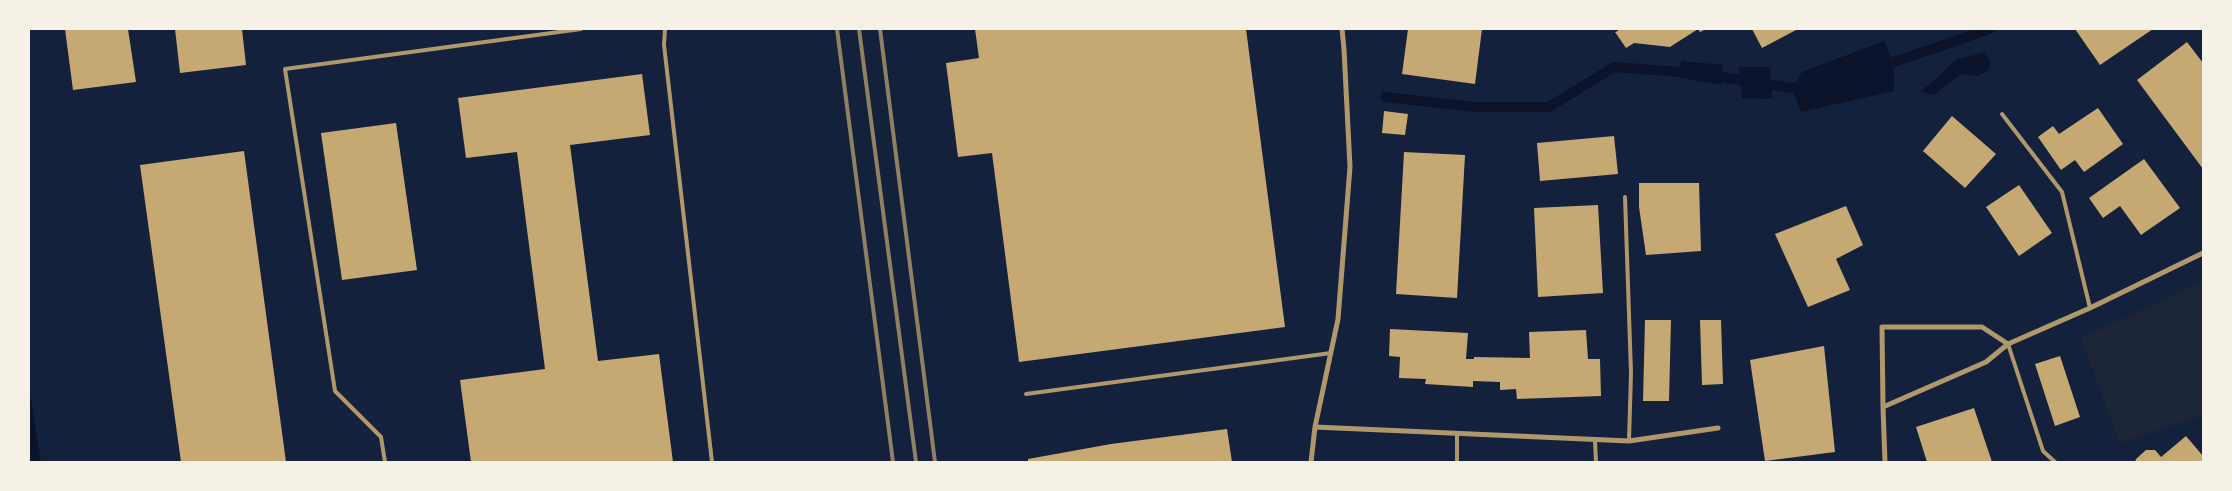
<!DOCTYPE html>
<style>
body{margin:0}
#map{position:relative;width:2232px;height:491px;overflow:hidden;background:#14213d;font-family:"Titillium Web",sans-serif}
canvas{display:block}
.frame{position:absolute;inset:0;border:30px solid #f6f1e7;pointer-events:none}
</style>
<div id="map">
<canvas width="2232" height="491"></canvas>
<div class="frame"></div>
</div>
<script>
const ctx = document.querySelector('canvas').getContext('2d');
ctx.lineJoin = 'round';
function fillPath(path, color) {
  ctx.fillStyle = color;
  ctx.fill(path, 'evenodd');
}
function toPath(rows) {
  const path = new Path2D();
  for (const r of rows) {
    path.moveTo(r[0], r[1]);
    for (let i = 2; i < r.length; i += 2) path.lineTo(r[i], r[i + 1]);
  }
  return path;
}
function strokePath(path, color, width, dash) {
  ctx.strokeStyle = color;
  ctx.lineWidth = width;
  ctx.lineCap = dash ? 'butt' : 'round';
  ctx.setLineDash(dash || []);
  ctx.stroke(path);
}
fillPath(toPath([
 [2203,281,2203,415,2120,443,2081,338]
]), '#1d2539');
fillPath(toPath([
 [1884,41,1894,64,1894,91,1801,112,1792,88,1802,72],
 [1984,53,1991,63,1988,71,1978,76,1962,74,1944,86,1935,95,1921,92,1957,59],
 [1681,61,1723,65,1721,85,1680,78],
 [1739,67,1770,67,1772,99,1742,98],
 [29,387,41,462,29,462]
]), '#0b132b');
strokePath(toPath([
 [1882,66,1990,29],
 [1708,75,1792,88,1805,85],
 [1385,97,1475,107,1549,107,1614,67,1694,73]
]), '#0b132b', 10);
fillPath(toPath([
 [65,29,128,29,136,82,73,90],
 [175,29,242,29,246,65,180,73],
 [975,29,1246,29,1285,327,1019,362,992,153,958,157,946,63,979,58],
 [1408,29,1482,29,1475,84,1402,74],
 [1617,29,1706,29,1700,32,1698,29,1670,47,1634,43,1626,48,1615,32,1618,31],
 [1752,29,1798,29,1762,48],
 [2075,29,2153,29,2100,65],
 [2187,42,2203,63,2203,169,2137,80],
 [642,74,650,135,570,145,598,361,659,354,673,462,471,462,460,380,545,369,517,152,466,158,458,98],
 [2098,108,2123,144,2084,172,2075,160,2061,170,2038,137,2053,126,2059,134],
 [1384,111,1408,114,1405,135,1382,133],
 [1952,116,1996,154,1965,188,1923,151],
 [396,123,417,270,342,280,321,133],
 [1614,136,1618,174,1540,181,1537,143],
 [244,151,286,462,181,462,140,165],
 [1404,152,1465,155,1457,298,1396,294],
 [2144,159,2180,208,2141,235,2120,206,2103,218,2089,198],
 [1639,183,1699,183,1701,251,1646,255,1639,207],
 [2019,185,2052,233,2019,256,1986,207],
 [1598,205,1603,293,1538,297,1534,208],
 [1846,206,1863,245,1836,259,1850,290,1808,307,1775,234],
 [1645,320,1671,320,1669,401,1643,401],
 [1700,320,1721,320,1723,384,1702,385],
 [1390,329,1468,333,1466,359,1474,359,1474,357,1530,358,1529,332,1586,330,1588,359,1600,359,1601,396,1517,399,1516,389,1500,390,1500,382,1473,381,1473,387,1425,384,1426,379,1399,378,1400,357,1389,356],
 [1824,346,1835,452,1765,461,1750,360],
 [2060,356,2080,417,2055,426,2035,364],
 [1974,408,1992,462,1927,462,1916,427],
 [1227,429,1232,462,1028,462,1028,459,1111,444],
 [2186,436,2203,456,2203,462,2135,462,2136,459,2146,450,2155,450,2161,457]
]), '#c6a872');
strokePath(toPath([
 [665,29,664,45,712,462],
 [2002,114,2062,192,2090,308],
 [1625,197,1631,373,1629,441],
 [2008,344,2043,451,2055,462],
 [1026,394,1331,353],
 [1457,433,1457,462],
 [1595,441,1596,462],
 [385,462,381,437,335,391,285,69,581,29]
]), '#b1986c', 4);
strokePath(toPath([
 [1883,407,1882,327,1982,327,2008,344],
 [1315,427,1629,441,1718,428],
 [1311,462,1315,427,1338,319,1350,167,1344,49,1342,29],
 [1885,462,1883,407,1986,362,2008,344,2090,308,2203,253]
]), '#b1986c', 5);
strokePath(toPath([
 [837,29,893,462],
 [859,29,916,462],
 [880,29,935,462]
]), '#918062', 4);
</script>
